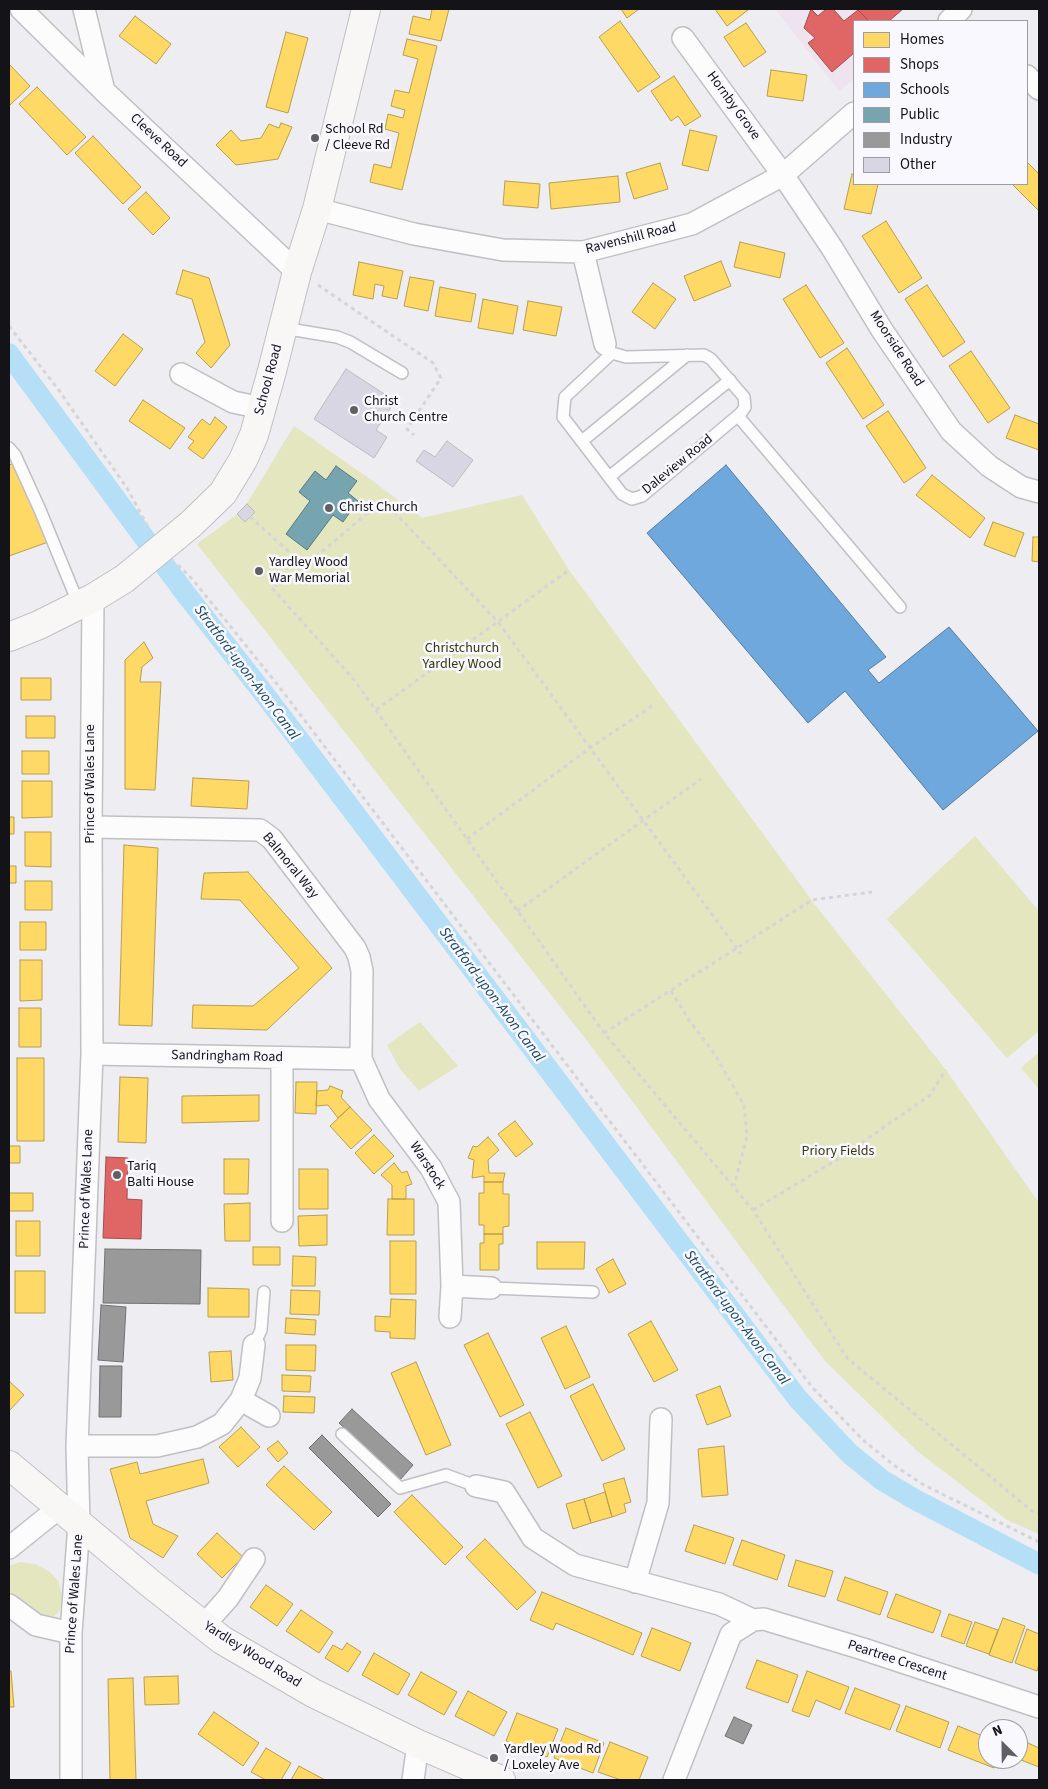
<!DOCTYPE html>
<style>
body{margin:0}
#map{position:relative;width:1048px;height:1789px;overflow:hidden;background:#ededf2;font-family:"Source Sans 3",sans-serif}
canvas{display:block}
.frame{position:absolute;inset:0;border:10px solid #141317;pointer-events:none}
.legend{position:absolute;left:853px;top:20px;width:175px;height:165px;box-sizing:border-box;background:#f9f8ff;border:1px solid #9d9ca2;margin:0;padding:6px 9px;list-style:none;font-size:15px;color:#141317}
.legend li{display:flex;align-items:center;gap:10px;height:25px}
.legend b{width:25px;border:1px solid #9d9ca2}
.north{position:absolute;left:978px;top:1719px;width:50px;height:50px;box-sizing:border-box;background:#f9f8ff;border:1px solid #9d9ca2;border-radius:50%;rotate:337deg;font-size:14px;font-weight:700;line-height:20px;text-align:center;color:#141317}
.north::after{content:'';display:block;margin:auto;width:18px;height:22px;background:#605f64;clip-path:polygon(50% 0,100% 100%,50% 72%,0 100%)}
</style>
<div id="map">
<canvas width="1048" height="1789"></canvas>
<div class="frame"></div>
<ul class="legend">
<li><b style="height:14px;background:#ffd966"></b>Homes</li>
<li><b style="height:14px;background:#e06666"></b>Shops</li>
<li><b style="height:14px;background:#6fa8dc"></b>Schools</li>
<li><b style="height:14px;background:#76a5af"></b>Public</li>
<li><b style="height:14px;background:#999"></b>Industry</li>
<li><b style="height:14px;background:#d8d6e2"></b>Other</li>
</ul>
<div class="north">N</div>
</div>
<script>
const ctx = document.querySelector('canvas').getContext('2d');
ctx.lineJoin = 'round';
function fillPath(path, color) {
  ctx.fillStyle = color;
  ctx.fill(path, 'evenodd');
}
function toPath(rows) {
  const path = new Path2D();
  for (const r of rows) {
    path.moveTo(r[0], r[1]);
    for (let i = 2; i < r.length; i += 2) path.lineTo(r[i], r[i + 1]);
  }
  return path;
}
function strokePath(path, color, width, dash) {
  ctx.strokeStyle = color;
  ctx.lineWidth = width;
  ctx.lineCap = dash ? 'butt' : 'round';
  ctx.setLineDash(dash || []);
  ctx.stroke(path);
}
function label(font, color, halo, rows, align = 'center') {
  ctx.font = font + ' "Source Sans 3",sans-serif';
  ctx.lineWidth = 5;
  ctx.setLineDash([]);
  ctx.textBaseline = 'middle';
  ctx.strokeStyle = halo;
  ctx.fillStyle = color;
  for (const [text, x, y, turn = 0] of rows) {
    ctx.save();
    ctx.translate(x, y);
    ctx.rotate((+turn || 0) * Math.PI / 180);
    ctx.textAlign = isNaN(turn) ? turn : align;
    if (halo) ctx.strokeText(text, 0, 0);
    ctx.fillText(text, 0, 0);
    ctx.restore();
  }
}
fillPath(toPath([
 [775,9,857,9,869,21,854,21,854,79,839,91]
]), '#eee3ef');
fillPath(toPath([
 [294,426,370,479,422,518,522,495,569,570,816,906,946,1070,1039,1203,1039,1534,1007,1520,916,1450,825,1361,592,1047,197,544,243,510],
 [975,836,1039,911,1039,1031,1007,1058,887,919],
 [420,1022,458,1066,419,1091,400,1069,387,1045],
 [1039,1052,1039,1089,1021,1068],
 [20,1562,35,1564,49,1571,58,1581,62,1594,61,1607,58,1613,52,1617,46,1617,38,1614,9,1591,9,1566]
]), '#e3e6bf');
const homes = toPath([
 [432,9,449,9,441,41,409,34,413,16,430,20,432,9],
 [621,9,639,9,627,18,621,9],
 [715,9,747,9,748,10,727,26,715,9],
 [135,16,171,44,156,64,119,36,135,16],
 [620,21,660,77,638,92,599,37,620,21],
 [746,23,766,52,744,67,724,37,746,23],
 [286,32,308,38,288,113,266,107,286,32],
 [407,39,437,46,402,190,370,182,374,164,391,168,399,133,385,129,388,114,403,118,405,110,391,106,395,90,409,93,418,59,403,55,407,39],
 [9,64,30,86,10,105,9,103,9,64],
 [771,70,807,75,803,101,767,96,771,70],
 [674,76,701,116,685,126,678,116,671,121,651,91,674,76],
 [37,87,86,137,67,155,19,104,37,87],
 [281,123,292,127,278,159,236,165,216,145,231,130,241,141,261,138,269,124,279,128,281,123],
 [690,130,717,136,708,171,682,165,690,130],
 [93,136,141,187,123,204,75,153,93,136],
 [1027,162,1039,174,1039,211,1012,184,1027,184,1027,162],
 [660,163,668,189,634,199,626,173,660,163],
 [852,174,854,175,854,184,878,184,871,214,844,209,852,174],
 [618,176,620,202,551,209,549,183,618,176],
 [505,181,540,184,538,208,503,205,505,181],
 [146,192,170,218,153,235,128,209,146,192],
 [886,221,922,278,899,293,862,236,886,221],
 [740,242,785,253,780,278,734,267,740,242],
 [721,261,731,286,694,301,684,276,721,261],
 [359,262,403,271,397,299,382,296,384,286,375,284,373,299,353,295,359,262],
 [183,270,209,278,230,345,211,368,196,353,205,342,192,299,176,294,183,270],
 [410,277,434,281,428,311,404,306,410,277],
 [653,283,676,299,655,329,632,312,653,283],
 [806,285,844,343,820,358,783,299,806,285],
 [927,285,965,342,943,357,905,299,927,285],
 [440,287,476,294,471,322,435,316,440,287],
 [483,299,518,306,513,334,478,328,483,299],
 [528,301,562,307,556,336,523,330,528,301],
 [123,334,143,349,115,386,95,371,123,334],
 [847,348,884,405,863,419,826,363,847,348],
 [971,351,1010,408,988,423,949,366,971,351],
 [143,400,185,428,170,449,129,421,143,400],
 [888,411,926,468,904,483,866,426,888,411],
 [1015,415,1039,424,1039,450,1006,438,1015,415],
 [215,417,227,427,203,459,188,448,194,441,188,437,202,419,210,425,215,417],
 [17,462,38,520,43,518,51,541,9,556,9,465,17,462],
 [932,475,985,518,970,538,916,495,932,475],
 [993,522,1024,533,1015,557,984,545,993,522],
 [1033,537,1039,537,1039,562,1032,561,1033,537],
 [144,642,153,658,142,667,140,682,161,682,155,790,125,789,125,660,144,642],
 [21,678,51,678,51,700,21,700,21,678],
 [26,716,55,716,55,738,26,738,26,716],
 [22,751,49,751,49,774,22,774,22,751],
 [193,778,249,781,247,809,191,806,193,778],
 [22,781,52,781,52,817,22,818,22,781],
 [9,817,14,817,14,834,9,834,9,817],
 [25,832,51,832,51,867,25,866,25,832],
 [124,845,158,848,152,1026,119,1025,124,845],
 [9,866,16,866,16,883,9,883,9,866],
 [248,872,332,968,267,1030,192,1028,193,1005,253,1006,299,968,240,900,201,899,204,873,248,872],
 [25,881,52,881,52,910,25,910,25,881],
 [20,922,46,922,46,950,20,950,20,922],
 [20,960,42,960,42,1000,20,1001,20,960],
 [19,1008,41,1008,41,1047,19,1047,19,1008],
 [17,1058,44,1058,44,1141,17,1141,17,1058],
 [120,1077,148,1078,146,1143,118,1142,120,1077],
 [296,1082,317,1082,316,1114,295,1113,296,1082],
 [330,1086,343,1091,341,1097,350,1107,338,1118,328,1105,316,1106,317,1091,328,1090,330,1086],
 [259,1095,259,1121,182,1123,182,1096,259,1095],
 [350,1107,372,1130,351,1149,330,1126,350,1107],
 [515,1121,533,1144,516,1157,498,1134,515,1121],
 [374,1135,394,1156,374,1174,355,1153,374,1135],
 [488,1137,499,1150,488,1160,489,1173,505,1173,503,1182,484,1182,484,1176,472,1178,474,1160,468,1158,473,1146,477,1147,488,1137],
 [9,1146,20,1146,20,1163,9,1163,9,1146],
 [224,1159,249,1159,248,1194,224,1194,224,1159],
 [394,1163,402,1173,407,1171,412,1184,406,1186,406,1199,392,1199,392,1185,381,1175,394,1163],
 [299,1169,328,1169,328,1209,299,1209,299,1169],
 [484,1182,503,1182,503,1194,509,1194,509,1226,503,1227,503,1234,484,1234,484,1225,479,1225,479,1193,484,1193,484,1182],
 [9,1193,33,1193,33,1211,9,1211,9,1193],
 [388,1199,414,1199,414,1235,387,1235,388,1199],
 [250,1203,250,1241,225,1241,224,1204,250,1203],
 [327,1215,327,1245,299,1246,298,1216,327,1215],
 [16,1221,40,1221,40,1256,16,1256,16,1221],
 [484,1234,503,1234,503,1244,499,1244,499,1270,480,1270,480,1243,484,1243,484,1234],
 [390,1241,416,1241,416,1294,390,1294,390,1241],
 [537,1242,585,1242,584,1269,537,1269,537,1242],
 [253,1247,280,1247,280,1265,253,1265,253,1247],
 [293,1256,316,1257,315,1286,292,1286,293,1256],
 [613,1259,626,1284,609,1293,596,1269,613,1259],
 [15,1271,45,1271,45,1313,15,1313,15,1271],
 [208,1288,249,1289,249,1317,208,1317,208,1288],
 [291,1290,320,1291,319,1315,290,1314,291,1290],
 [391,1299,416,1300,415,1339,390,1338,390,1332,375,1331,375,1316,390,1317,391,1299],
 [286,1318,316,1320,315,1335,285,1333,286,1318],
 [651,1321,678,1370,654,1382,628,1334,651,1321],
 [566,1326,590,1377,565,1389,541,1338,566,1326],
 [488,1333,524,1405,500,1417,464,1345,488,1333],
 [286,1345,316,1345,315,1371,286,1370,286,1345],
 [231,1351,233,1380,211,1382,209,1352,231,1351],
 [416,1362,451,1445,426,1455,391,1373,416,1362],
 [282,1375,311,1376,310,1392,282,1391,282,1375],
 [9,1381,24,1395,9,1411,9,1381],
 [593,1384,625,1449,602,1461,570,1396,593,1384],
 [720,1386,731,1416,707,1425,696,1395,720,1386],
 [284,1396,315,1397,314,1413,283,1412,284,1396],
 [530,1412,562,1476,538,1488,506,1424,530,1412],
 [241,1427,260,1447,238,1467,219,1447,241,1427],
 [278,1441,288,1453,278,1462,267,1449,278,1441],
 [724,1446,728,1495,702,1497,698,1449,724,1446],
 [203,1459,209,1483,146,1501,153,1524,178,1536,163,1558,130,1538,110,1469,137,1462,140,1474,203,1459],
 [284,1466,332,1512,314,1530,266,1485,284,1466],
 [624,1478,631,1502,624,1504,626,1512,612,1517,603,1484,624,1478],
 [605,1492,612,1517,591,1523,584,1499,605,1492],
 [412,1495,463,1547,445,1565,394,1512,412,1495],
 [584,1499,591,1523,573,1529,566,1504,584,1499],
 [694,1525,734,1538,725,1564,685,1551,694,1525],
 [217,1533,243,1557,222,1578,197,1554,217,1533],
 [485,1539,536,1592,517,1610,466,1557,485,1539],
 [742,1540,785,1555,777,1580,733,1565,742,1540],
 [796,1560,833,1571,825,1597,788,1586,796,1560],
 [845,1577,888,1592,880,1615,837,1600,845,1577],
 [266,1585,293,1604,277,1626,250,1607,266,1585],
 [542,1592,642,1633,633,1655,556,1623,553,1630,530,1620,542,1592],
 [896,1594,941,1611,933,1633,887,1617,896,1594],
 [301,1610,333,1632,319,1653,286,1631,301,1610],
 [949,1614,972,1622,964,1644,941,1636,949,1614],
 [1003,1618,1025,1626,1012,1663,989,1655,1003,1618],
 [975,1622,998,1630,989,1654,966,1646,975,1622],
 [652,1628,691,1643,680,1671,641,1656,652,1628],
 [1027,1629,1039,1634,1039,1664,1037,1671,1015,1663,1027,1629],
 [347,1643,361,1652,348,1672,325,1658,333,1645,342,1650,347,1643],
 [374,1653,410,1674,398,1695,362,1675,374,1653],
 [757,1660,798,1675,788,1703,746,1688,757,1660],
 [9,1671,11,1671,14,1707,9,1707,9,1671],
 [807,1671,849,1687,840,1710,816,1700,809,1717,792,1711,807,1671],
 [421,1672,457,1692,444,1715,408,1695,421,1672],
 [178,1676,179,1704,145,1705,144,1677,178,1676],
 [133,1678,136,1780,110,1780,108,1679,133,1678],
 [855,1688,900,1705,890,1730,845,1713,855,1688],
 [468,1691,507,1712,494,1736,455,1716,468,1691],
 [906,1706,949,1722,940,1748,896,1731,906,1706],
 [214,1712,259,1743,243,1766,198,1734,214,1712],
 [517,1713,558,1729,547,1757,506,1741,517,1713],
 [958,1726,988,1738,988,1759,997,1759,994,1768,948,1750,958,1726],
 [566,1728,604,1743,593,1773,554,1758,566,1728],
 [610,1742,648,1757,639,1780,621,1780,598,1772,610,1742],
 [1028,1743,1039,1748,1039,1767,1021,1760,1028,1743],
 [266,1748,291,1763,281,1780,266,1780,251,1772,266,1748],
 [299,1766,325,1780,291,1780,299,1766]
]);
fillPath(homes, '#ffd966');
strokePath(homes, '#b89e4e', 1);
const shops = toPath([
 [811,9,818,16,826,9,833,9,844,21,858,10,869,21,854,21,854,53,832,72,808,43,815,38,804,28,811,9],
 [857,9,903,9,889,21,869,21,857,9],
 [106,1157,128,1158,127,1199,142,1200,141,1239,103,1238,106,1157]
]);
fillPath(shops, '#e06666');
strokePath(shops, '#a34d4e', 1);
const schools = toPath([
 [726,465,886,657,868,670,879,683,949,627,1038,731,943,810,845,691,808,723,647,533,726,465]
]);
fillPath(schools, '#6fa8dc');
strokePath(schools, '#547ba1', 1);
const public = toPath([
 [336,466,357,481,348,493,358,501,343,522,333,515,307,550,286,534,310,501,299,492,315,471,326,480,336,466]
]);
fillPath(public, '#76a5af');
strokePath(public, '#597981', 1);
const industry = toPath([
 [105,1249,201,1250,200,1304,103,1303,105,1249],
 [101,1305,126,1307,123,1362,98,1360,101,1305],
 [100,1366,122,1366,121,1417,99,1417,100,1366],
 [352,1409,413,1465,400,1480,339,1423,352,1409],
 [322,1435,391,1504,378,1517,309,1448,322,1435],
 [734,1717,752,1725,743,1744,725,1736,734,1717]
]);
fillPath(industry, '#999');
strokePath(industry, '#717172', 1);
strokePath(toPath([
 [9,354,185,593,265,695,798,1399,850,1454,882,1480,914,1499,1039,1564]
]), '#b5dff6', 21);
const building = toPath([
 [346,369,395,401,376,430,387,437,374,458,314,419,346,369],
 [447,441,473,460,453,487,416,461,424,450,435,457,447,441],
 [247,504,255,512,245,522,237,514,247,504]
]);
fillPath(building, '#d8d6e2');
strokePath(building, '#bbbbbf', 1);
const lane = toPath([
 [283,328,337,337,350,342,402,373],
 [605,344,612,353,626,357,704,355,711,359,744,397,745,407,741,413,642,496,632,499,622,494,563,417,565,397,612,353],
 [738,416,900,607],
 [582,441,687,355],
 [9,448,15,455,40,510,79,605],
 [609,477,730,380],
 [491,1288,593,1292],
 [254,1345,261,1330,264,1292],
 [342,1434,400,1488,446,1475,476,1486]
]);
const street = toPath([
 [21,9,104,91,297,272],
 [84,9,104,91],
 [949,21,961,9],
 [683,38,783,175,832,248,882,330,951,431,989,466,1021,487,1039,492],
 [1027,76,1039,89],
 [317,209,414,234,503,250,583,252,692,224,783,175,854,113],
 [583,252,605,344],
 [181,374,233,402,262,408],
 [91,827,260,830,272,839,355,948,359,957,362,971,361,1059,379,1099,431,1168,449,1202,452,1286,450,1317],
 [92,1054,361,1059],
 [282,1221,282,1058],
 [452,1286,491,1288],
 [241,1400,269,1416],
 [77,1446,157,1446,197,1437,222,1424,241,1400,250,1378,254,1345],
 [476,1486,504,1492,533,1538,575,1565,719,1604,753,1620,764,1619,863,1649,1039,1707],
 [9,1548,60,1507],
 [635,1582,658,1503,661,1419],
 [9,1605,36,1625,71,1633],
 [204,1625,228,1598,254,1559],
 [71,1780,71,1633,79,1524,77,1446,92,1054,91,827,93,598],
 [413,1780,418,1744],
 [674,1780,731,1634,753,1620]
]);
const secondary = toPath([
 [191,524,223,493,243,460,254,435,272,371,297,272,317,209,366,9],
 [9,637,39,625,93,598,124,579],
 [9,1465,151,1584,222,1640,313,1693,418,1744,501,1780]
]);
strokePath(lane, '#c0c0c4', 14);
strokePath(street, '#c0c0c4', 24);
strokePath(secondary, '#c0c0c4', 30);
strokePath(toPath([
 [318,285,433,363,441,378,407,429,414,435],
 [9,326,58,389,127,488,149,529],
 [250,517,305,566,383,500,498,622,741,954],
 [178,565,193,580,277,684,812,1387,863,1440,895,1466,924,1485,1039,1542],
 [305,566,272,588,355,681,604,1033,753,1210,847,1358,1032,1511,1039,1513],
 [376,710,569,570],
 [467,839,590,748,652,706],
 [517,911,701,779],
 [671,991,689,1020,714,1053,744,1105,747,1136,734,1186],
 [604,1033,812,900,872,892],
 [753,1210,838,1159,929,1096,946,1070]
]), '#d5d5d7', 3, [4, 4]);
strokePath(lane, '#fcfcfd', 11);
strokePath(street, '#fcfcfd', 21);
strokePath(secondary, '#f9f6f6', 28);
const secondaryBridge = toPath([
 [124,579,191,524]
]);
strokePath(secondaryBridge, '#c0c0c4', 30, []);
strokePath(secondaryBridge, '#f9f6f6', 28);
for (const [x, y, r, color] of [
 [315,138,5,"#605f64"],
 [354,410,5,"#605f64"],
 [329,508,5,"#605f64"],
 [259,571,5,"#605f64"],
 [117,1175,5,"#605f64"],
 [494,1758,5,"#605f64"]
]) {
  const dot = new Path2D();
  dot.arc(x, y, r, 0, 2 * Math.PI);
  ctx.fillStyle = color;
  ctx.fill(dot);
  strokePath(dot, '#f9f8ff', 2);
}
label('14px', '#141317', '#f9f8ff', [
 ["Hornby Grove",733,106,54],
 ["Cleeve Road",158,141,43],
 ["Ravenshill Road",631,239,-14],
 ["Moorside Road",896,349,57],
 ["School Road",269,380,-75],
 ["Daleview Road",678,465,-39],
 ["Prince of Wales Lane",91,784,-90],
 ["Balmoral Way",290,866,51],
 ["Sandringham Road",227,1057,1],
 ["Warstock",427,1166,57],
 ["Prince of Wales Lane",87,1189,-88],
 ["Prince of Wales Lane",75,1594,-86],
 ["Yardley Wood Road",252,1655,32],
 ["Peartree Crescent",897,1661,18]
]);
label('14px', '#141317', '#f9f8ff', [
 ["School Rd",325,130],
 ["/ Cleeve Rd",325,146],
 ["Christ",364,402],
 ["Church Centre",364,418],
 ["Christ Church",339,508],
 ["Yardley Wood",269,563],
 ["War Memorial",269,579],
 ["Tariq",127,1167],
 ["Balti House",127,1183],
 ["Yardley Wood Rd",504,1750],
 ["/ Loxeley Ave",504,1766]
], 'left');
label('14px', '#37380e', '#f9f8ff', [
 ["Christchurch",462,649],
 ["Yardley Wood",462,665],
 ["Priory Fields",838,1152]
]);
label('italic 15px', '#17475c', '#f9f8ff', [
 ["Stratford-upon-Avon Canal",246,673,53],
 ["Stratford-upon-Avon Canal",491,995,53],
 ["Stratford-upon-Avon Canal",736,1318,53]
]);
</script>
